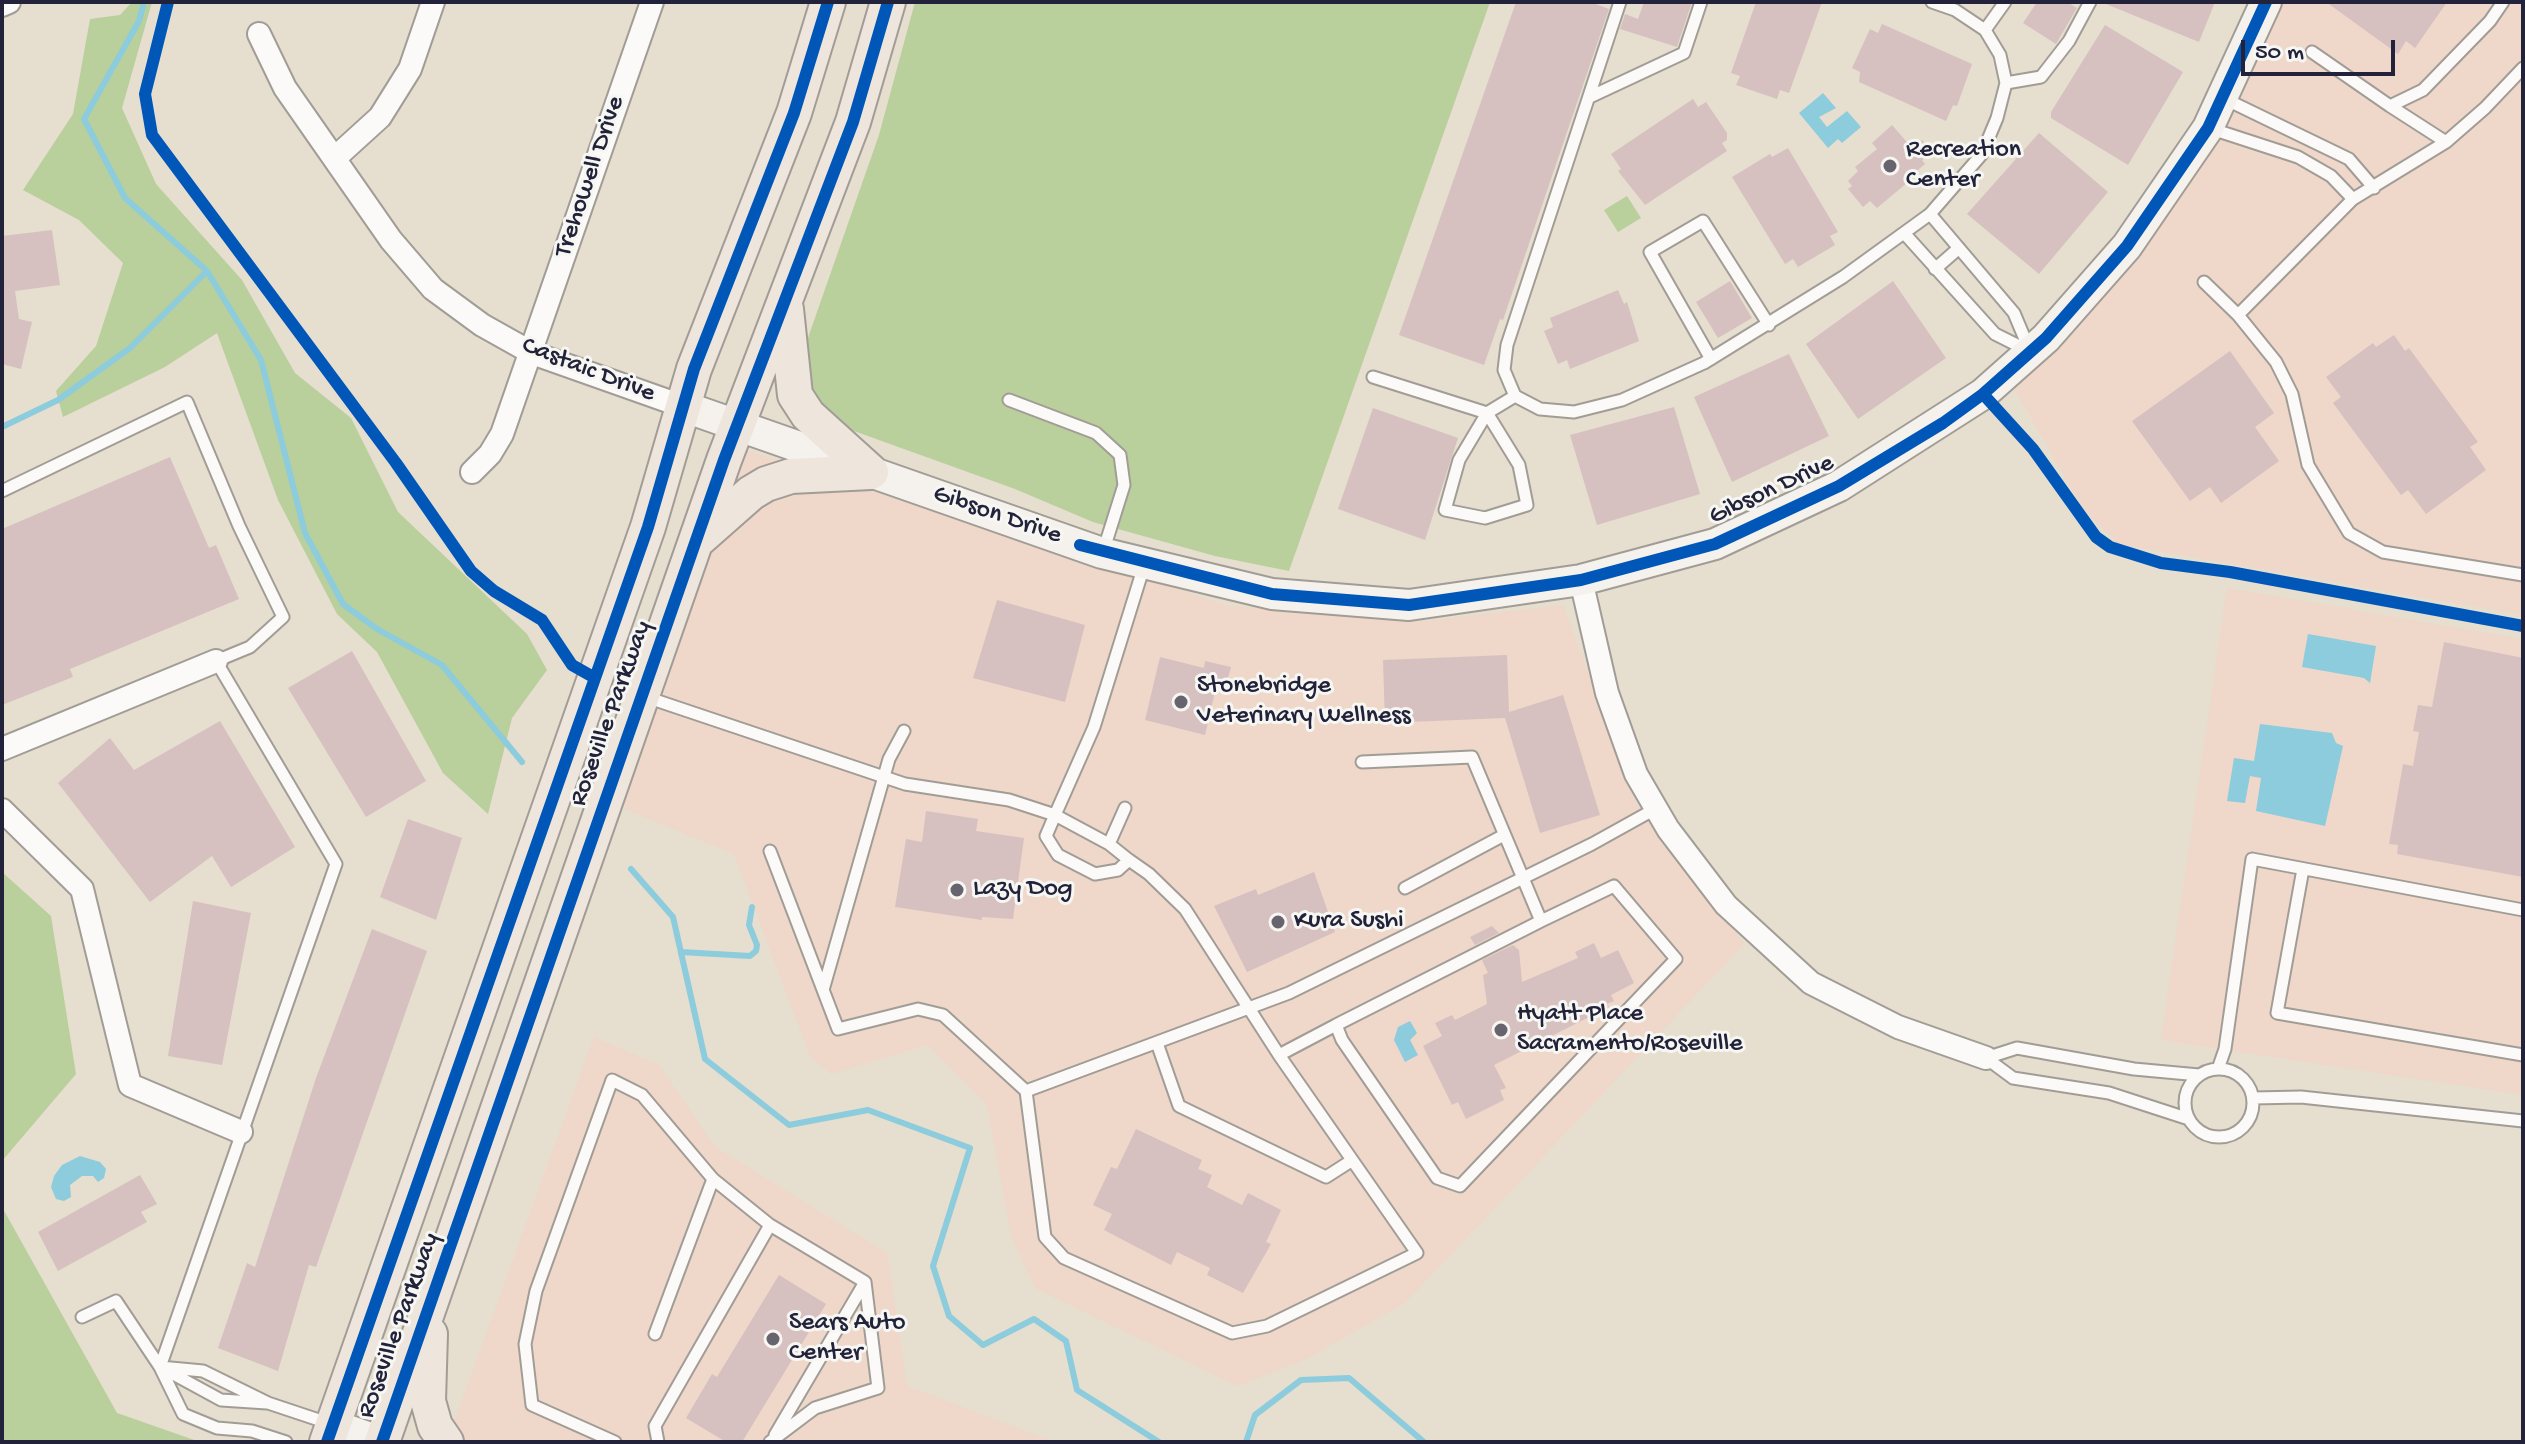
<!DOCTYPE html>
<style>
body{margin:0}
#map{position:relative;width:2525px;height:1444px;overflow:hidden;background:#e6dece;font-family:"Gochi Hand",sans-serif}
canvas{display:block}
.frame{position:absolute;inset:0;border:4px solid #22223b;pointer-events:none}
.scale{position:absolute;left:2241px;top:40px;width:154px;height:36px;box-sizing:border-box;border:4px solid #22223b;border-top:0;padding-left:10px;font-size:24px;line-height:28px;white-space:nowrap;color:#22223b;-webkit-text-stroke:6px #f6f6f2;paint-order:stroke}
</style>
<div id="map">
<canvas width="2525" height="1444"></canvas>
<div class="frame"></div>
<div class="scale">50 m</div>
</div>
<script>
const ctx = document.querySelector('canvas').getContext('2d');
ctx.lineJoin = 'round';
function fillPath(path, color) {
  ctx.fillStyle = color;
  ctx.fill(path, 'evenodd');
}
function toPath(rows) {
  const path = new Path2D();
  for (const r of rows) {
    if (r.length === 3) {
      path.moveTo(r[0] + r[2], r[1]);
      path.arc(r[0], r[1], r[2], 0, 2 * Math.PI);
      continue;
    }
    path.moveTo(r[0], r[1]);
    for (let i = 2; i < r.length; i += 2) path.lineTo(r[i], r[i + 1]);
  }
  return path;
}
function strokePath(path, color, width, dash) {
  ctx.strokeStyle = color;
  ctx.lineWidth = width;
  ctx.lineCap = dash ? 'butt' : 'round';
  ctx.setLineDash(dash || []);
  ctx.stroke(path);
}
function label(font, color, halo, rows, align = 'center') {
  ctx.font = font + ' "Gochi Hand",sans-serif';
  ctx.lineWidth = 6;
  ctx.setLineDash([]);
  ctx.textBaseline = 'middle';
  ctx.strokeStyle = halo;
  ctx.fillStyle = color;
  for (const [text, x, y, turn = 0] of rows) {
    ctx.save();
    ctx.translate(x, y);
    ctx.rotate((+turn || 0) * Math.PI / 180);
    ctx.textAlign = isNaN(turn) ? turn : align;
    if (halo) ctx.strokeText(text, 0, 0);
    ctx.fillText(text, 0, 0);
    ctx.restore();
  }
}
fillPath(toPath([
 [2284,2,2523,2,2523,615,2118,544,2082,507,2011,383,2161,217],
 [731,445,1228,606,1425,621,1563,605,1636,803,1744,944,1405,1303,1306,1359,1238,1386,1035,1288,1011,1235,987,1105,927,1045,831,1074,810,1056,734,854,622,808],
 [2227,588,2523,639,2523,1095,2161,1040],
 [594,1037,659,1065,715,1147,887,1253,907,1386,1055,1442,447,1442]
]), '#efd7ca');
fillPath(toPath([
 [132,2,152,2,122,108,156,184,242,280,295,373,351,418,398,512,527,634,547,670,512,718,488,814,443,773,377,652,337,614,278,500,217,333,165,367,63,417,56,391,96,346,123,263,79,220,23,190,73,114,90,19,120,15],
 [915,2,1490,2,1289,571,1215,556,1093,522,1015,489,829,422,807,399,803,352,879,135],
 [1627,196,1641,218,1618,232,1604,210],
 [2,872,51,916,76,1074,2,1161],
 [2,1207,117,1413,200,1442,2,1442]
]), '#b9cf9c');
fillPath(toPath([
 [1823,93,1836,108,1819,117,1827,127,1847,111,1861,127,1842,143,1838,139,1828,148,1799,113],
 [2308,634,2376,646,2370,683,2364,678,2302,667],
 [2260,724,2332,733,2336,743,2343,746,2325,826,2256,811,2261,778,2250,776,2245,803,2227,801,2234,758,2254,761],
 [1410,1021,1417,1033,1410,1040,1418,1055,1405,1062,1394,1040,1398,1027],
 [80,1156,100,1162,106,1169,104,1178,98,1182,93,1176,82,1176,70,1185,71,1197,64,1201,56,1199,51,1187,54,1176,62,1165]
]), '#8cccdd');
strokePath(toPath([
 [144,2,139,21,84,119,125,198,207,271,261,360,305,533,343,604,377,629,442,665,522,762],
 [2,427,58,400,130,348,207,271],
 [631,869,673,917,705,1059,789,1125,868,1110,970,1148,933,1266,949,1316,983,1345,1034,1319,1066,1341,1077,1390,1159,1442],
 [681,952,750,956,756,951,757,945,749,925,752,907],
 [1246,1442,1255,1415,1301,1380,1349,1378,1424,1442]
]), '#8cccdd', 6);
fillPath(toPath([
 [1516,2,1590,2,1609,9,1503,320,1500,319,1484,365,1399,335],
 [1644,2,1692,2,1677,47,1620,29,1625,14,1638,19],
 [1756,2,1822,2,1789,93,1780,90,1777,99,1736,85,1740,76,1731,73],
 [2037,2,2067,2,2077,8,2056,44,2023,23],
 [2101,2,2215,2,2199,42],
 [2326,2,2447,2,2415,48,2406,41,2398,54],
 [1882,24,1972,64,1957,106,1953,105,1946,121,1859,82,1860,72,1852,68,1870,29,1878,33],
 [2105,25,2183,72,2128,165,2051,118,2051,112],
 [1693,99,1698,107,1706,102,1727,133,1727,140,1722,143,1727,151,1645,205,1618,171,1621,169,1611,154],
 [1892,125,1912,148,1922,140,1932,152,1922,160,1925,164,1906,180,1908,182,1877,208,1870,201,1863,207,1848,189,1852,186,1848,181,1858,171,1855,167,1877,149,1872,143],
 [2039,133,2108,192,2039,274,1967,214],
 [1788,148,1838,232,1830,236,1835,245,1798,267,1793,259,1785,264,1732,177,1770,154,1772,157],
 [52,230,60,285,15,291,19,319,32,322,21,369,2,364,2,236],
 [1730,281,1752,318,1718,338,1696,302],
 [1893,281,1946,358,1858,419,1806,344],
 [1618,290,1624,304,1627,302,1639,341,1570,369,1567,360,1558,364,1544,331,1553,327,1550,318],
 [2394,335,2405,351,2409,348,2478,442,2470,447,2486,470,2426,514,2408,490,2401,495,2333,403,2341,397,2326,377,2373,343,2376,347],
 [2230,351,2274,413,2255,427,2279,461,2221,503,2210,487,2190,501,2132,421],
 [1789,354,1829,436,1732,482,1694,397],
 [1674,407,1700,494,1597,525,1570,435],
 [1373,408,1458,438,1425,540,1338,509],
 [170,457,209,548,216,545,239,599,70,669,73,677,2,705,2,529],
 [997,600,1085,625,1065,702,973,678],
 [2444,642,2523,658,2523,877,2397,854,2398,845,2389,844,2403,764,2413,766,2419,732,2413,731,2418,705,2432,707],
 [352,651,426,781,366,817,288,688],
 [1507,655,1509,712,1563,695,1600,815,1540,833,1505,718,1385,723,1383,660],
 [1160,657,1204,668,1205,661,1231,667,1226,685,1217,683,1205,735,1145,720],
 [220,721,295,847,231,887,212,856,150,902,58,783,110,738,134,770],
 [926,811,978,819,976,831,1024,838,1013,919,982,917,982,920,895,907,906,839,922,842],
 [408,819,462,838,436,920,380,897],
 [1314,872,1335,932,1247,972,1214,906,1256,889,1258,895],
 [193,901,251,913,222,1065,168,1056],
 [1492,926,1499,933,1475,945,1470,937],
 [372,929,427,951,316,1267,309,1265,278,1371,218,1348,247,1263,255,1267,316,1078],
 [1594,943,1601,958,1618,950,1634,983,1611,995,1614,1001,1607,1004,1609,1007,1494,1065,1506,1088,1500,1090,1504,1100,1466,1119,1458,1102,1452,1105,1423,1046,1442,1036,1435,1023,1452,1015,1455,1020,1487,1004,1483,975,1488,973,1482,960,1513,945,1519,950,1522,982,1578,958,1575,952],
 [1136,1129,1202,1160,1198,1169,1212,1175,1207,1187,1242,1205,1248,1193,1281,1210,1266,1242,1271,1244,1243,1293,1207,1275,1210,1268,1177,1252,1171,1265,1104,1230,1112,1214,1093,1205,1111,1167,1117,1169],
 [140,1175,157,1204,141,1212,147,1222,58,1271,38,1232],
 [779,1275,826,1304,742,1442,726,1442,686,1418,712,1374,717,1377]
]), '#d6c1c0');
const lane = toPath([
 [1620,2,1507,345,1504,370,1515,396,1540,409,1574,412,1622,400,1704,363,1843,277,1930,214,1982,154,1997,118,2006,83,2000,55,1985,30,1955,10,1932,2],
 [1985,30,2005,2],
 [2312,52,2390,106],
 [2006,83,2041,77,2069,41,2090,2],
 [1592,96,1684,53,1701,2],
 [2223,98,2349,159,2374,188],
 [2209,128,2298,157,2331,176,2353,199],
 [2446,142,2390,106,2423,90,2490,21,2503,2],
 [1930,214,2014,313,2030,351],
 [1904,233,1995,334,2027,350],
 [1935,269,1959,248],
 [2204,282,2238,315,2276,362,2292,394,2308,465,2349,533,2383,552,2523,575],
 [2238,315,2353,199,2446,142,2485,108,2523,68],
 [1711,359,1650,252,1703,221,1769,325],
 [1373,377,1487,413,1519,465,1527,505,1485,518,1445,510,1459,460,1487,413,1515,396],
 [1009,400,1096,433,1120,455,1124,485,1103,552],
 [2,491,187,402,239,526,283,617,250,647,216,661,336,864,160,1367],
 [646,697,905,784,1009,800,1055,815,1094,727,1144,566],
 [1109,844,1125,808],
 [770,851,838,1029,918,1009,943,1015,1026,1091,1289,993,1592,844,1655,809],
 [1129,860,1118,870,1095,874,1058,855,1046,836,1055,815,1109,844,1129,860,1149,874,1185,909,1279,1055,1336,1025,1342,1040,1437,1178,1460,1186,1676,959,1614,886,1541,921,1472,757,1362,762],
 [2303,869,2277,1013,2523,1055],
 [1405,888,1504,835],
 [823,990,889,759,904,731],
 [1336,1025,1541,921],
 [1157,1043,1179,1106,1326,1177,1351,1161],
 [1986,1058,2017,1048,2134,1069,2199,1075],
 [1986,1058,2013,1078,2109,1093,2189,1119],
 [2219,1103,34],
 [2218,1069,2225,1049,2252,859,2523,910],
 [1026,1091,1045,1237,1064,1258,1232,1333,1267,1326,1417,1253,1279,1055],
 [2253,1098,2301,1097,2523,1121],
 [82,1317,116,1301,160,1367,183,1414,217,1428,252,1431,286,1442],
 [655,1334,713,1179],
 [160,1367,203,1371,268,1403,328,1423],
 [164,1369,221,1400,267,1403],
 [775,1435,865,1282],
 [615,1442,532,1405,525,1344,536,1291,612,1080,642,1095,713,1179,770,1225,655,1426,658,1442],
 [770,1442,815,1408,878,1388,865,1282,770,1225]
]);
const street = toPath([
 [2,5,9,2],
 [259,34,285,88,391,240,433,289,482,325,532,353,682,406],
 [336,157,380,117,410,69,433,2],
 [472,472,490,454,502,434,652,2],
 [1581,580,1607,693,1636,774,1668,829,1726,905,1811,983,1898,1027,1986,1058],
 [2,749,216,661],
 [2,810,82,889,130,1085,241,1132]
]);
const secondary = toPath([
 [682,406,1102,553,1272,594,1409,605,1581,580,1715,544,1839,486,1983,394,2046,338,2127,246,2208,128,2266,2],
 [333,1425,381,1442]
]);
const primary = toPath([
 [786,309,795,395,808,415,871,472],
 [700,538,751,493,766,484,791,476,871,472],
 [430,1334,428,1401,435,1426,446,1442],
 [327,1442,648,527,694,369,794,113,828,2],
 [382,1442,724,460,853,122,888,2]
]);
strokePath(lane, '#a19d96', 15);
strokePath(street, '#a19d96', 26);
strokePath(secondary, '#a19d96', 34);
strokePath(primary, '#a19d96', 38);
strokePath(lane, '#fbfaf8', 11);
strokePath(street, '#fbfaf8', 22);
strokePath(secondary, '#f5f2ed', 30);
strokePath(primary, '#eee5dc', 34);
strokePath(toPath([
 [168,2,145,94,152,135,396,463,471,571,494,591,542,620,572,665,595,678],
 [1983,394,2033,449,2096,537,2110,547,2161,563,2230,572,2523,626],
 [1080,545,1272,594,1409,605,1581,580,1715,544,1839,486,1943,423,1983,394,2046,338,2127,246,2208,128,2266,2],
 [327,1442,648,527,694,369,794,113,828,2],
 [382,1442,724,460,853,122,888,2]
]), '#0057b8', 12);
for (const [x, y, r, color] of [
 [1890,166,8,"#67646e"],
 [1181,702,8,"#67646e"],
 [957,890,8,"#67646e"],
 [1278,922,8,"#67646e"],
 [1501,1030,8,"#67646e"],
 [773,1339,8,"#67646e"]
]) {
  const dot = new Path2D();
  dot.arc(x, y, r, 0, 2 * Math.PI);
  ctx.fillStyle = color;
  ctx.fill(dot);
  strokePath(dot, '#f6f6f2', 3);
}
label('26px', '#22223b', '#f6f6f2', [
 ["Recreation",1906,151],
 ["Center",1906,181],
 ["Stonebridge",1197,687],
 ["Veterinary Wellness",1197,717],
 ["Lazy Dog",973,890],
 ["Kura Sushi",1294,922],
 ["Hyatt Place",1517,1015],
 ["Sacramento/Roseville",1517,1045],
 ["Sears Auto",789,1324],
 ["Center",789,1354]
], 'left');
label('26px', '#22223b', '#f6f6f2', [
 ["Trehowell Drive",591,177,-71],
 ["Castaic Drive",588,371,21],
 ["Gibson Drive",1772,491,-25],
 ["Gibson Drive",997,516,19],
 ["Roseville Parkway",612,714,-70],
 ["Roseville Parkway",400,1326,-70]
]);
</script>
